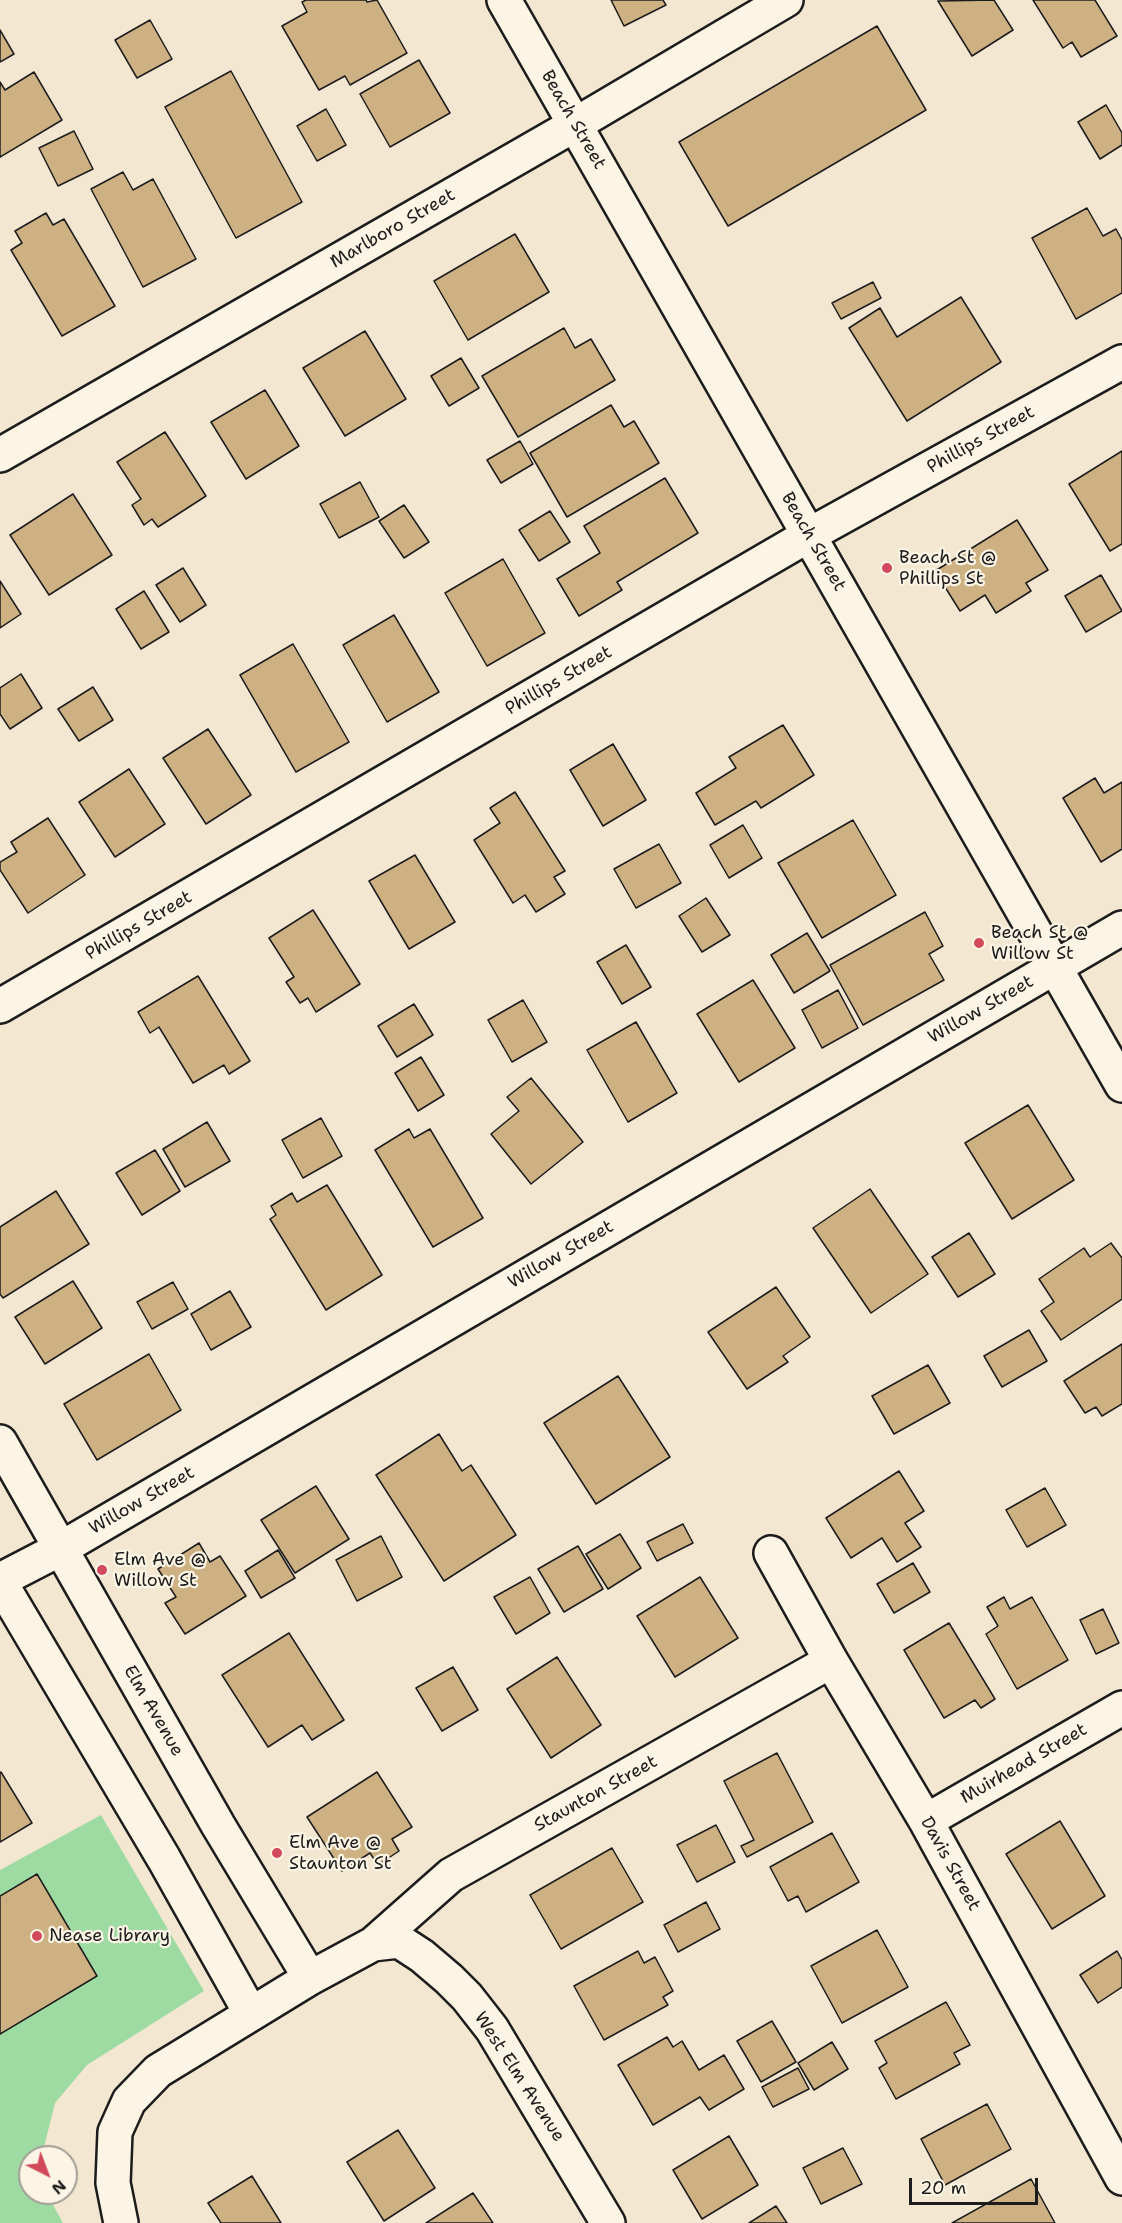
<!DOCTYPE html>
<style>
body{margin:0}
#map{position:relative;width:1122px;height:2223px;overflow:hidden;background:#f3e7d1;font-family:"Shantell Sans",sans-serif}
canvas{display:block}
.north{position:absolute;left:18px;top:2145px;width:60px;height:60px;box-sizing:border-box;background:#fcf5e5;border:2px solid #a29e95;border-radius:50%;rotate:138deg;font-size:16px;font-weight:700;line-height:24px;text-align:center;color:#1c1c1c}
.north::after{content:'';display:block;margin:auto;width:21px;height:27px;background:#d1495b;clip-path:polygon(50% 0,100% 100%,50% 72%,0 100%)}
.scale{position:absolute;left:909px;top:2178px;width:129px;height:27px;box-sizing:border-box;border:3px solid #1c1c1c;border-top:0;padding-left:8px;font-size:18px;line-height:21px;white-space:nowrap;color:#1c1c1c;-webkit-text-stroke:4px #fcf5e5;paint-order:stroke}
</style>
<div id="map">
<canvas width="1122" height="2223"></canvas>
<div class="north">N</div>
<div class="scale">20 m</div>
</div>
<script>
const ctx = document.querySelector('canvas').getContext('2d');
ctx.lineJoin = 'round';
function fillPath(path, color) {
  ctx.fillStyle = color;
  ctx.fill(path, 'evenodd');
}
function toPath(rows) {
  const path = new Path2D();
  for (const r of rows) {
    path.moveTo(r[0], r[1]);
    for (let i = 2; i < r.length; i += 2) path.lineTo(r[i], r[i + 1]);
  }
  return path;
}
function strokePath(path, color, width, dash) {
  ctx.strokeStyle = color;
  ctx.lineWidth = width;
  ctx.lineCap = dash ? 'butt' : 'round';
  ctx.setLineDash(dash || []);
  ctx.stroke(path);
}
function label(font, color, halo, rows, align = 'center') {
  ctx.font = font + ' "Shantell Sans",sans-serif';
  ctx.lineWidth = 4.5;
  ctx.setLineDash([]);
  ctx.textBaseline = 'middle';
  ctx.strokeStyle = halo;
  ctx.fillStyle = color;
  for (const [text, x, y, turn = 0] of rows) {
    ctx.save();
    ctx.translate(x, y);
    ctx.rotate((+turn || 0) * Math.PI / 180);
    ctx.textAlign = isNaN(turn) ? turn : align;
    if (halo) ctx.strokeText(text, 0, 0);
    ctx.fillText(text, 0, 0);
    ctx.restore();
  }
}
fillPath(toPath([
 [101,1815,204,1991,87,2065,55,2103,44,2147,45,2157,30,2157,30,2193,51,2193,52,2203,63,2223,0,2223,0,1870]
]), '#9ddba3');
const building = toPath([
 [306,0,366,0,367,2,377,0,407,53,350,85,345,76,319,90,282,26,307,12,302,2,306,0],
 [611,0,663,0,666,5,624,26,611,0],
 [994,0,1013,30,972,56,938,1,994,0],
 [1033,0,1095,0,1117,36,1081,57,1072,42,1063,48,1033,0],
 [150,20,172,59,137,78,115,40,150,20],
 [877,26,926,110,728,226,679,142,877,26],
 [0,30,14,54,0,62,0,30],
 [419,60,450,113,390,147,360,94,419,60],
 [231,71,302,202,236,238,165,107,231,71],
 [34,72,62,120,0,157,0,82,5,90,34,72],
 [1106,105,1122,133,1122,145,1100,159,1078,122,1106,105],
 [326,109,346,145,317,161,297,126,326,109],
 [74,131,93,169,58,186,39,148,74,131],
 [123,172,133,190,153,179,196,259,143,287,91,189,123,172],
 [1087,208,1103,236,1116,229,1122,240,1122,293,1076,319,1032,238,1087,208],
 [46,213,53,225,64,219,115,306,62,336,11,250,22,243,15,231,46,213],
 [515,234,549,292,468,340,434,281,515,234],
 [873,282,881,298,841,319,832,303,873,282],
 [961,297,1001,362,907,421,849,328,880,308,897,337,961,297],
 [564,328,575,348,591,339,615,380,518,437,482,376,564,328],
 [365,331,406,399,345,436,303,368,365,331],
 [461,358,479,388,449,406,431,376,461,358],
 [265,390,299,446,246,479,211,422,265,390],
 [611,405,624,427,634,421,659,463,567,517,530,453,611,405],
 [165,432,206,496,158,527,152,519,144,525,132,505,141,499,117,462,165,432],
 [520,441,533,464,501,483,487,460,520,441],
 [1122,451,1122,544,1110,551,1069,484,1122,451],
 [665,478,698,533,617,582,622,590,579,616,557,579,600,553,584,526,665,478],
 [360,482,379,517,339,538,320,504,360,482],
 [73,494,112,555,49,595,10,535,73,494],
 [404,505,429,542,404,558,379,521,404,505],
 [550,511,570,542,539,561,519,530,550,511],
 [1017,520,1048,570,1026,583,1031,591,996,613,985,595,960,611,935,571,1017,520],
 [503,559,545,633,487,666,445,593,503,559],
 [183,568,206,605,180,622,156,585,183,568],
 [1101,575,1122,611,1086,632,1065,596,1101,575],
 [0,581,21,614,0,628,0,581],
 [144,591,169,632,141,649,116,609,144,591],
 [394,615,439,692,387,722,343,645,394,615],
 [293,644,349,742,296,772,240,675,293,644],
 [21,674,42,708,10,729,0,714,0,688,21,674],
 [93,687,113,720,79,741,58,709,93,687],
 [783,725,814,775,761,808,756,801,715,825,696,793,736,768,729,757,783,725],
 [208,729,251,795,206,824,163,758,208,729],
 [613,744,646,800,603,826,570,770,613,744],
 [129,769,165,824,115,857,79,802,129,769],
 [1095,778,1104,793,1122,782,1122,849,1101,862,1063,798,1095,778],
 [515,792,565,871,554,877,565,894,536,912,525,895,513,903,474,840,500,823,490,808,515,792],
 [48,818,85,875,28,913,0,870,0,862,17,852,11,842,48,818],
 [853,820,896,895,822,938,778,863,853,820],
 [743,825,762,858,729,878,710,845,743,825],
 [659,844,681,883,636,908,614,869,659,844],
 [415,855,455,922,409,949,369,881,415,855],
 [706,898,730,935,702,952,679,916,706,898],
 [313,910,360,984,316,1012,308,998,300,1003,286,982,294,977,269,938,313,910],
 [925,912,943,946,929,954,944,980,863,1025,830,965,925,912],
 [807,933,830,971,794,993,771,955,807,933],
 [626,945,651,987,622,1004,597,962,626,945],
 [198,976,250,1061,229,1074,224,1065,193,1083,159,1027,150,1033,138,1012,198,976],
 [753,980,795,1048,739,1082,697,1014,753,980],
 [838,990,858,1028,822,1048,802,1010,838,990],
 [523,1000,547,1042,512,1062,488,1020,523,1000],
 [414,1004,433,1035,397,1057,378,1026,414,1004],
 [636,1022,677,1093,628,1122,587,1050,636,1022],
 [421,1057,444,1095,418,1111,395,1073,421,1057],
 [531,1078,583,1142,531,1184,491,1134,519,1111,507,1097,531,1078],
 [1028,1105,1074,1180,1012,1219,965,1143,1028,1105],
 [321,1118,342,1156,303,1178,282,1140,321,1118],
 [207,1122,230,1161,185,1187,163,1149,207,1122],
 [409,1129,414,1138,430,1129,483,1218,433,1247,375,1150,409,1129],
 [155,1150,180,1191,142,1215,116,1173,155,1150],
 [327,1185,382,1275,326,1310,270,1219,276,1215,271,1206,292,1193,297,1202,327,1185],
 [870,1189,928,1274,871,1313,813,1228,870,1189],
 [56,1191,89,1244,3,1298,0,1294,0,1227,56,1191],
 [969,1233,995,1274,958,1297,932,1257,969,1233],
 [1111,1243,1122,1258,1122,1299,1061,1340,1041,1311,1054,1302,1039,1279,1084,1248,1090,1257,1111,1243],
 [73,1281,102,1328,45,1364,15,1317,73,1281],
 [173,1282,188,1309,152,1329,137,1302,173,1282],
 [776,1287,810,1337,783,1356,788,1362,747,1389,708,1332,776,1287],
 [230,1291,251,1327,211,1350,191,1314,230,1291],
 [1029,1330,1047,1361,1002,1387,984,1356,1029,1330],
 [1122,1344,1122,1404,1102,1416,1096,1407,1085,1413,1064,1381,1122,1344],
 [149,1354,181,1410,97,1460,64,1404,149,1354],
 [928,1365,950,1403,894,1434,872,1396,928,1365],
 [618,1376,670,1457,596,1504,544,1423,618,1376],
 [439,1434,462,1471,471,1465,516,1535,444,1581,376,1475,439,1434],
 [899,1471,924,1511,905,1523,921,1547,897,1562,882,1538,851,1558,826,1518,899,1471],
 [316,1486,349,1539,295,1573,261,1520,316,1486],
 [1045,1488,1066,1525,1027,1547,1006,1510,1045,1488],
 [683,1524,693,1543,657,1561,647,1542,683,1524],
 [620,1534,641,1568,608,1589,586,1554,620,1534],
 [381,1536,402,1577,357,1601,336,1560,381,1536],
 [199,1543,210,1562,220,1556,246,1596,185,1634,165,1603,176,1597,158,1569,199,1543],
 [578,1546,603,1589,564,1612,538,1569,578,1546],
 [278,1550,295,1578,261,1598,245,1571,278,1550],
 [913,1563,930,1592,894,1613,877,1584,913,1563],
 [530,1577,550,1613,516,1634,494,1597,530,1577],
 [700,1577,738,1638,675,1677,637,1616,700,1577],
 [1004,1597,1010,1609,1032,1597,1068,1660,1017,1689,986,1634,998,1626,987,1607,1004,1597],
 [1103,1609,1119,1643,1096,1654,1080,1620,1103,1609],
 [949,1623,995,1699,981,1708,975,1700,944,1718,904,1650,949,1623],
 [289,1633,344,1720,312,1740,302,1725,268,1747,222,1675,289,1633],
 [557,1657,601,1725,551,1758,507,1689,557,1657],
 [453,1667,478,1710,442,1731,416,1688,453,1667],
 [777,1753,813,1822,747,1857,741,1846,754,1840,724,1781,777,1753],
 [1,1772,32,1823,0,1842,0,1773,1,1772],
 [377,1772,412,1827,392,1839,399,1851,378,1865,370,1853,342,1871,307,1817,377,1772],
 [1060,1821,1105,1896,1052,1929,1006,1854,1060,1821],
 [716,1825,735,1862,697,1882,677,1845,716,1825],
 [832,1833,859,1882,806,1912,798,1896,788,1901,770,1867,832,1833],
 [612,1848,643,1902,561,1949,530,1895,612,1848],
 [37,1874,97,1976,0,2034,0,1896,37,1874],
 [706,1902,720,1929,678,1952,664,1925,706,1902],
 [877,1930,908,1987,842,2023,811,1966,877,1930],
 [638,1951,644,1963,655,1957,673,1991,663,1997,668,2005,604,2040,574,1986,638,1951],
 [1117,1951,1122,1960,1122,1987,1098,2003,1080,1975,1117,1951],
 [946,2002,970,2045,954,2053,960,2064,896,2099,879,2068,887,2063,875,2041,946,2002],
 [772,2021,796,2062,761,2082,737,2041,772,2021],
 [667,2037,673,2047,682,2041,699,2070,724,2055,744,2089,709,2110,700,2097,653,2125,618,2065,667,2037],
 [832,2042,848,2069,814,2090,798,2063,832,2042],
 [798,2068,809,2089,773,2107,762,2087,798,2068],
 [987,2104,1011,2149,945,2185,921,2139,987,2104],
 [398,2130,435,2188,384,2221,347,2162,398,2130],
 [729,2136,758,2185,702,2219,673,2170,729,2136],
 [843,2148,862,2184,821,2204,803,2168,843,2148],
 [252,2176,281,2223,221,2223,208,2203,252,2176],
 [1031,2179,1055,2223,952,2223,1031,2179],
 [473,2193,493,2223,426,2223,473,2193],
 [776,2206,787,2223,749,2223,776,2206]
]);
fillPath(building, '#ceb183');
strokePath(building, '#1c1c1c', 1.5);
const minor = toPath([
 [504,0,1122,1085],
 [0,455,576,124,786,0],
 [0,1006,809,535,1122,362],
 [0,1442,218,1825,310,1978],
 [771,1553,831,1661,926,1821,1122,2178],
 [0,1580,60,1549,1122,928],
 [0,1582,164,1859,251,2014],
 [926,1821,1122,1708],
 [373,1944,451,1875,831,1661],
 [121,2223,113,2183,115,2132,129,2101,158,2071,310,1978,373,1944,399,1941,422,1956,449,1979,467,1997,492,2029,608,2223]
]);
strokePath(minor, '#1c1c1c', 38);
strokePath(minor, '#fcf5e5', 33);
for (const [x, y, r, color] of [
 [887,568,6,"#d1495b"],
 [979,943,6,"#d1495b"],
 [102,1570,6,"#d1495b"],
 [277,1853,6,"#d1495b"],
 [37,1936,6,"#d1495b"]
]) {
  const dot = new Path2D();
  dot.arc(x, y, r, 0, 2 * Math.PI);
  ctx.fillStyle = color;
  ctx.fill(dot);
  strokePath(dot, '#fcf5e5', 2);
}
label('18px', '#1c1c1c', '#fcf5e5', [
 ["Beach Street",573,120,60],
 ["Marlboro Street",393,229,-30],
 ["Phillips Street",981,440,-29],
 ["Beach Street",813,542,60],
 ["Phillips Street",559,681,-30],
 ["Phillips Street",139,926,-30],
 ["Willow Street",981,1010,-30],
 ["Willow Street",561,1255,-30],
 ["Willow Street",142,1501,-30],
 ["Elm Avenue",153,1711,60],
 ["Muirhead Street",1024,1764,-30],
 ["Staunton Street",596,1794,-29],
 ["Davis Street",950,1864,61],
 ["West Elm Avenue",519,2077,57]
]);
label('18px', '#1c1c1c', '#fcf5e5', [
 ["Beach St @",899,558],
 ["Phillips St",899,579],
 ["Beach St @",991,933],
 ["Willow St",991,954],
 ["Elm Ave @",114,1560],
 ["Willow St",114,1581],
 ["Elm Ave @",289,1843],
 ["Staunton St",289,1864],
 ["Nease Library",49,1936]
], 'left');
</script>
